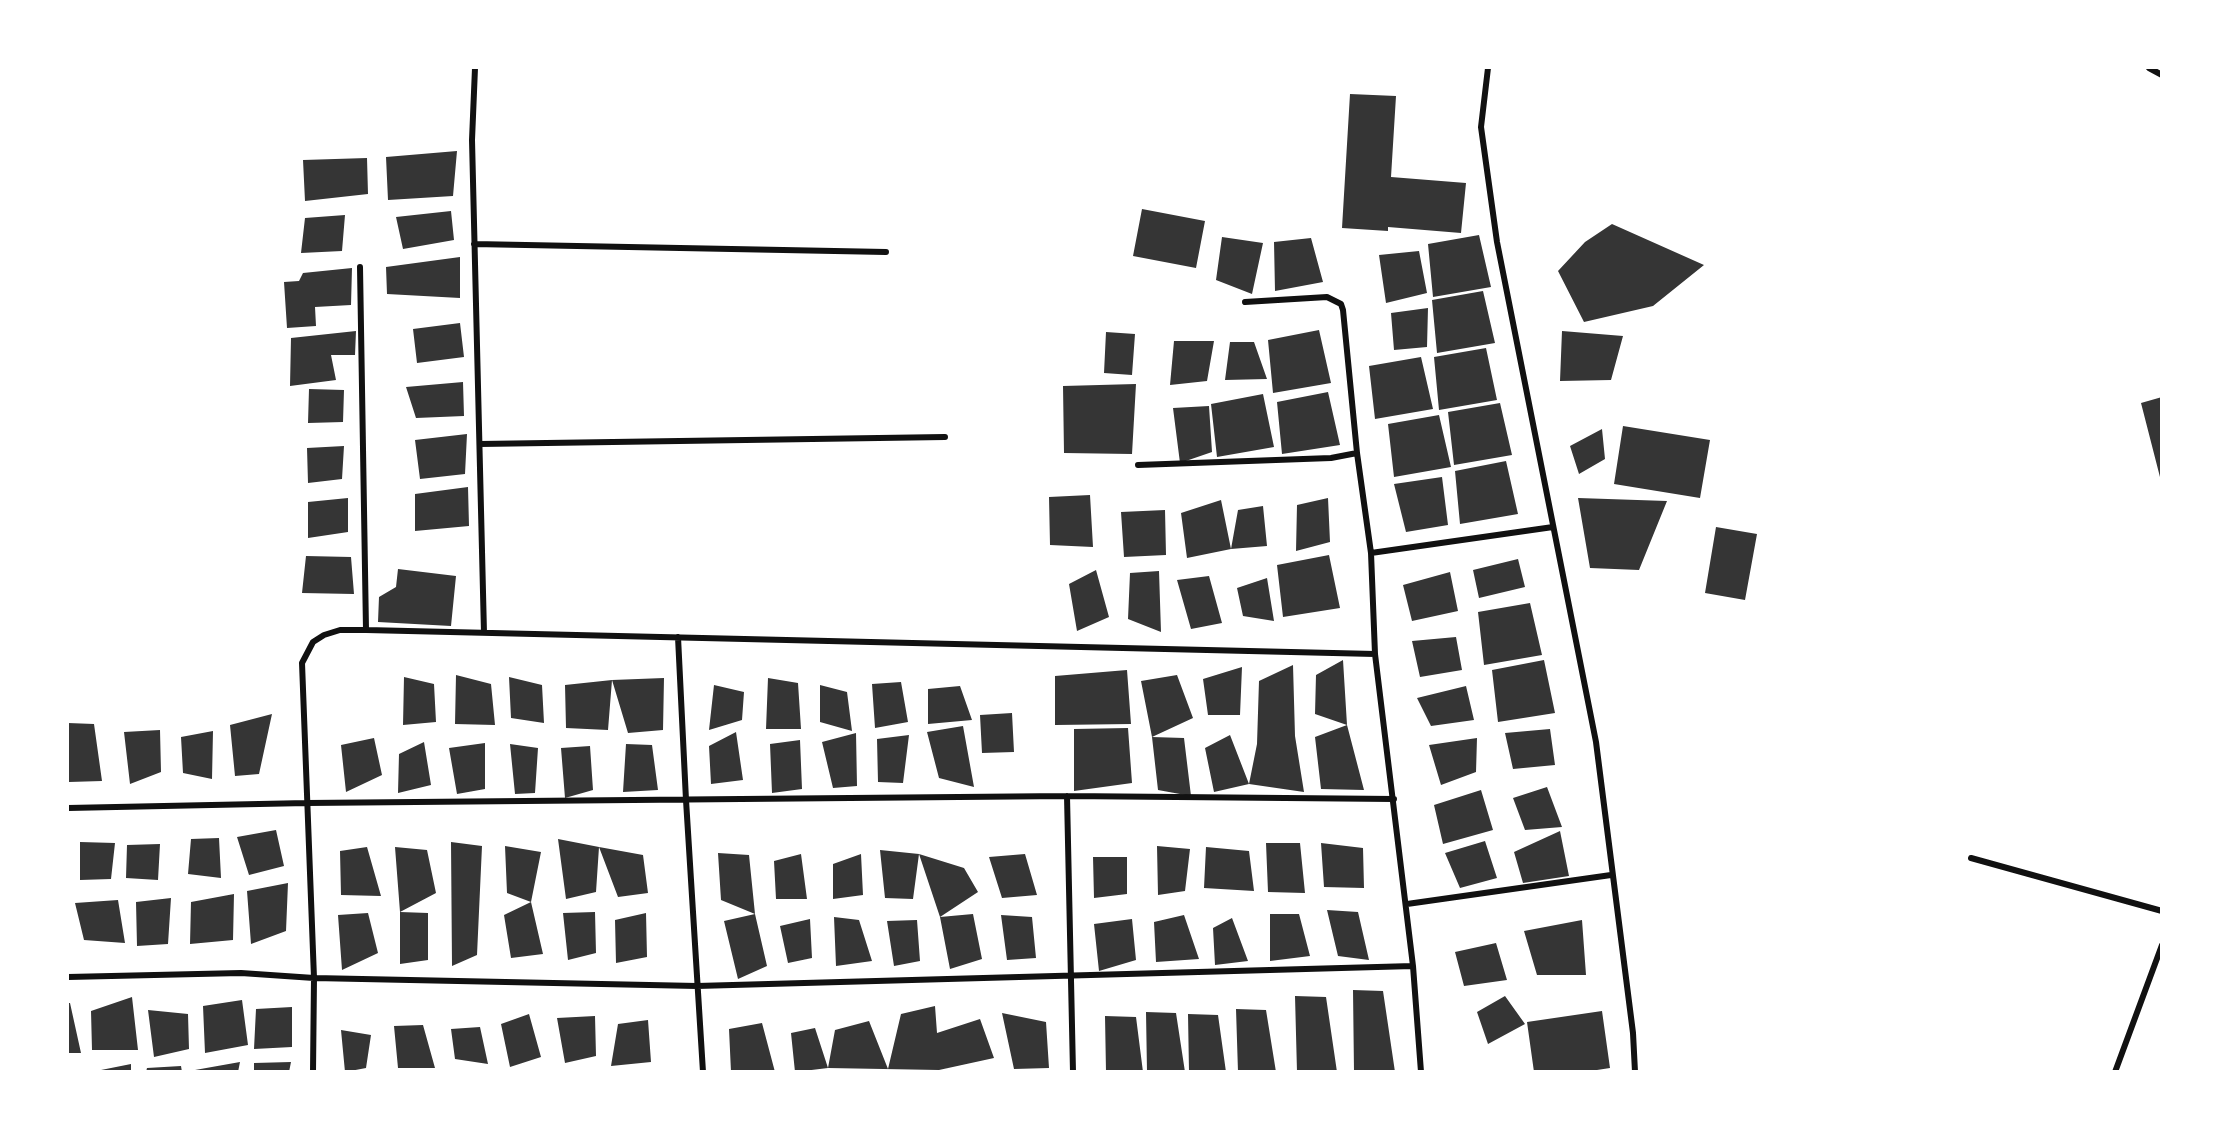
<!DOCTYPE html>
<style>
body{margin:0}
#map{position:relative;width:2229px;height:1139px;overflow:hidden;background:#fff;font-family:Poppins,sans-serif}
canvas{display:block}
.frame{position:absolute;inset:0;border:69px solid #fff;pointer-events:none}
</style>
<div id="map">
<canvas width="2229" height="1139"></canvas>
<div class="frame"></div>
</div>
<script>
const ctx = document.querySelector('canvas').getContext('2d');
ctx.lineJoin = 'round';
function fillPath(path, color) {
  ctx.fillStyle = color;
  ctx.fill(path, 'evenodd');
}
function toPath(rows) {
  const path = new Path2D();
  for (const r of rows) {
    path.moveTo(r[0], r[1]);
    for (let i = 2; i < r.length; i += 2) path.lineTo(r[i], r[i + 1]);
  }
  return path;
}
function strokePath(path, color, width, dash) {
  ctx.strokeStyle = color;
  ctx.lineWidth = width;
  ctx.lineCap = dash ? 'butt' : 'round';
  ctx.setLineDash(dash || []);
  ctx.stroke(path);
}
fillPath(toPath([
 [1350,94,1396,96,1391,177,1466,183,1461,233,1388,227,1388,231,1342,228],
 [457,151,453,196,388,200,386,157],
 [367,158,368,194,305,201,303,160],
 [1142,209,1205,221,1196,268,1133,256],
 [451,211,454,240,403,249,396,217],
 [345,215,342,251,301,253,305,218],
 [1612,224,1704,265,1653,306,1584,322,1558,271,1585,242],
 [1479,235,1491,287,1433,297,1428,244],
 [1222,237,1263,243,1252,294,1216,280],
 [1311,238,1323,282,1275,291,1274,242],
 [1419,251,1427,293,1386,303,1379,255],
 [460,257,460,298,387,294,386,267],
 [352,268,351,305,315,307,316,326,287,328,284,282,299,281,303,273],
 [1483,291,1495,343,1437,353,1432,300],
 [1428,308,1427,347,1394,350,1391,313],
 [460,323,464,357,417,363,413,329],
 [1319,330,1331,383,1273,393,1268,340],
 [356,331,355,355,331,355,336,380,290,386,291,338],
 [1562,331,1623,336,1611,380,1560,381],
 [1106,332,1135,334,1132,375,1104,373],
 [1174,341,1214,341,1207,381,1170,385],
 [1230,342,1254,342,1267,379,1225,380],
 [1486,348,1497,400,1439,410,1434,357],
 [1421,357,1433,409,1375,419,1369,366],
 [463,382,464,416,416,418,406,387],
 [1136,384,1132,454,1064,453,1063,386],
 [309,389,344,390,343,422,308,423],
 [1328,392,1340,445,1282,454,1277,402],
 [1263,394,1274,447,1217,457,1211,404],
 [2162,397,2162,481,2161,481,2141,403],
 [1500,403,1512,455,1454,465,1448,412],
 [1209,406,1212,452,1180,463,1173,408],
 [1439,415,1451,467,1394,477,1388,424],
 [1623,426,1710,440,1700,498,1614,484],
 [1602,429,1605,459,1579,474,1570,446],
 [467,434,465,474,420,479,415,440],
 [344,446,342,479,308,483,307,448],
 [1506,461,1518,514,1460,524,1455,471],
 [1442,477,1448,525,1406,532,1394,484],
 [468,487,469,526,415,531,415,494],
 [1090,495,1093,547,1050,545,1049,497],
 [348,498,348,532,308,538,308,502],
 [1328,498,1330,542,1296,551,1297,505],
 [1578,498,1667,501,1639,570,1590,568],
 [1221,500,1231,549,1238,510,1263,506,1267,546,1231,549,1187,558,1181,513],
 [1165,510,1166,555,1124,557,1121,512],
 [1716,527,1757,534,1745,600,1705,593],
 [1329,555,1340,608,1283,617,1277,565],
 [306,556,351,557,354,594,302,593],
 [1518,559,1525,587,1479,598,1473,570],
 [398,569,456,576,451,626,378,622,379,597,396,587],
 [1096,570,1109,617,1077,631,1069,584],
 [1159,571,1161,632,1128,619,1130,573],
 [1450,572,1458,611,1412,621,1403,585],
 [1209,576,1222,623,1191,629,1177,580],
 [1267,578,1274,621,1243,616,1237,588],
 [1530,603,1542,655,1484,665,1478,612],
 [1456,637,1462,670,1420,677,1412,641],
 [1343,660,1347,725,1364,790,1321,789,1315,737,1347,725,1315,714,1316,675],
 [1544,660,1555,713,1498,722,1492,670],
 [1293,665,1295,736,1304,792,1249,784,1214,792,1205,748,1230,735,1249,784,1257,744,1259,681],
 [1242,667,1240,715,1208,715,1203,679],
 [1127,670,1131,724,1055,725,1055,676],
 [456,675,491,684,495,725,455,724],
 [1177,675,1193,718,1152,737,1141,681],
 [404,677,434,684,436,722,403,725],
 [509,677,542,685,544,723,511,718],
 [664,678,663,730,628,733,612,680,608,730,566,728,565,685,612,680],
 [768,678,798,683,801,729,766,729],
 [901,682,908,722,875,728,872,684],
 [714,685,744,692,742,720,709,730],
 [820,685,847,692,852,731,820,722],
 [960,686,972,720,928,724,928,689],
 [1466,686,1474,720,1431,726,1417,698],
 [1012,713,1014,752,982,753,980,715],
 [272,714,259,774,235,776,230,725],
 [68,723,94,724,102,781,69,782],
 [963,726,974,787,939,778,927,732],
 [1128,728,1132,783,1074,791,1074,729],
 [1550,729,1555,765,1513,769,1505,733],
 [160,730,161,772,130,784,124,732],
 [213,731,212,779,183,773,181,737],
 [736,732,743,780,711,784,709,746],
 [856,733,857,786,833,788,822,742],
 [909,735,903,783,878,782,877,739],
 [1152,737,1184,738,1191,796,1158,790],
 [374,738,382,775,346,792,341,745],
 [1477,738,1476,772,1441,785,1429,745],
 [800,740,802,789,772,793,770,744],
 [424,742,431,785,398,793,399,754],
 [485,743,485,789,457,794,449,748],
 [510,744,538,748,535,793,515,794],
 [626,744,652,745,658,790,623,792],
 [590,746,593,790,565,798,561,748],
 [1547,787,1562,827,1525,830,1513,798],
 [1481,790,1493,830,1443,844,1434,805],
 [276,830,284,866,249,875,237,837],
 [1560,831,1569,876,1523,883,1514,852],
 [219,838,221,878,188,874,191,839],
 [558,839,599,847,596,892,566,899],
 [1485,841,1497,878,1460,888,1445,853],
 [80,842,115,843,111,879,80,880],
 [451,842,482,846,477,955,452,966],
 [1266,843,1300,843,1305,893,1268,892],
 [1321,843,1363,848,1364,888,1324,887],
 [160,844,158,880,126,878,127,845],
 [505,846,541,852,531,902,507,893],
 [1157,846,1190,849,1185,891,1158,895],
 [367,847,381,896,341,895,340,851],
 [395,847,427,850,436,893,400,912],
 [599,847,643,855,648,893,618,897],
 [1206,847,1249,851,1254,891,1204,888],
 [880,850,919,854,913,899,885,898],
 [718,853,749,855,755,914,721,900],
 [801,854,807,899,776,899,774,861],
 [861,854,863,895,833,899,833,864],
 [919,854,964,868,978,892,940,917],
 [1025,854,1037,895,1002,898,989,857],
 [1093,857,1127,857,1127,894,1094,898],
 [288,883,286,931,251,944,247,891],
 [234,894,233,940,190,944,191,902],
 [171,898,168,944,137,946,136,902],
 [118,900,125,943,84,940,75,903],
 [531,902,543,954,511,958,504,915],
 [1327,910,1358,912,1369,960,1338,956],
 [400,912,428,913,428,960,400,964],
 [595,912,596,953,568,960,563,913],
 [368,913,378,953,342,970,338,915],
 [646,913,647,957,616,963,615,920],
 [755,914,767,966,738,979,724,921],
 [973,914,982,959,950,969,940,917],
 [1270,914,1299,914,1310,956,1270,961],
 [1001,915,1032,917,1036,958,1007,960],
 [1184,915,1199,959,1156,962,1154,922],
 [834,917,859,920,872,961,836,966],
 [1232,918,1248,961,1215,965,1213,928],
 [810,919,812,958,788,963,780,926],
 [1132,919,1136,960,1099,971,1094,924],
 [917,920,920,961,894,966,887,921],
 [1582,920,1586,975,1537,975,1524,931],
 [1496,943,1507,980,1464,986,1455,952],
 [1353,990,1383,991,1395,1072,1354,1072],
 [1295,996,1326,997,1337,1072,1297,1072],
 [1505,996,1525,1024,1488,1044,1477,1012],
 [132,997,138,1050,92,1050,91,1011],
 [242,1000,248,1045,205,1053,203,1006],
 [68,1003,70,1003,81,1053,68,1053],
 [935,1006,937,1033,980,1019,994,1058,939,1070,828,1068,835,1030,869,1021,888,1069,901,1014],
 [292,1007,292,1047,254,1049,256,1009],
 [1236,1009,1266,1010,1276,1072,1238,1072],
 [148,1010,188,1014,189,1049,154,1057],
 [1602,1011,1610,1068,1584,1072,1534,1072,1527,1022],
 [1146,1012,1176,1013,1185,1072,1147,1072],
 [1002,1013,1046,1022,1049,1068,1014,1069],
 [529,1014,541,1057,510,1067,501,1024],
 [1188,1014,1218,1015,1226,1072,1189,1072],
 [595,1016,596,1056,565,1063,557,1018],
 [1105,1016,1136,1017,1143,1072,1106,1072],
 [648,1020,651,1062,611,1066,618,1024],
 [762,1023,775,1072,731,1072,729,1029],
 [423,1025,435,1068,398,1068,394,1026],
 [480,1027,488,1064,455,1059,451,1029],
 [815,1028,828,1068,795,1072,791,1033],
 [341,1030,371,1035,366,1068,345,1072],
 [240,1062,238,1072,195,1072,195,1070],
 [291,1062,289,1072,254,1072,254,1063],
 [131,1064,131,1072,101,1072,101,1070],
 [181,1066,182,1072,146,1072,147,1068]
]), '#353535');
strokePath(toPath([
 [475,68,472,140,484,633],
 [1488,68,1481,127,1497,242,1596,742,1633,1033,1635,1072],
 [2149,68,2162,75],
 [474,244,886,252],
 [360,267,366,630],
 [1245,302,1327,297,1341,304,1343,310,1357,453,1371,553,1375,654,1413,966,1421,1072],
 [480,444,945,437],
 [1138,465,1331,458,1357,453],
 [1371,553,1553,527],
 [678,637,686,800,703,1072],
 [1067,796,1073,1072],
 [68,808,307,803,1067,796,1394,799],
 [1971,858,2162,911],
 [1407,904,1611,875],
 [68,977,241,973,314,978,697,986,1413,966],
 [313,1072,314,978,302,663,313,642,324,635,340,630,366,630,1375,654],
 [2115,1072,2162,945]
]), '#111', 6);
</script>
